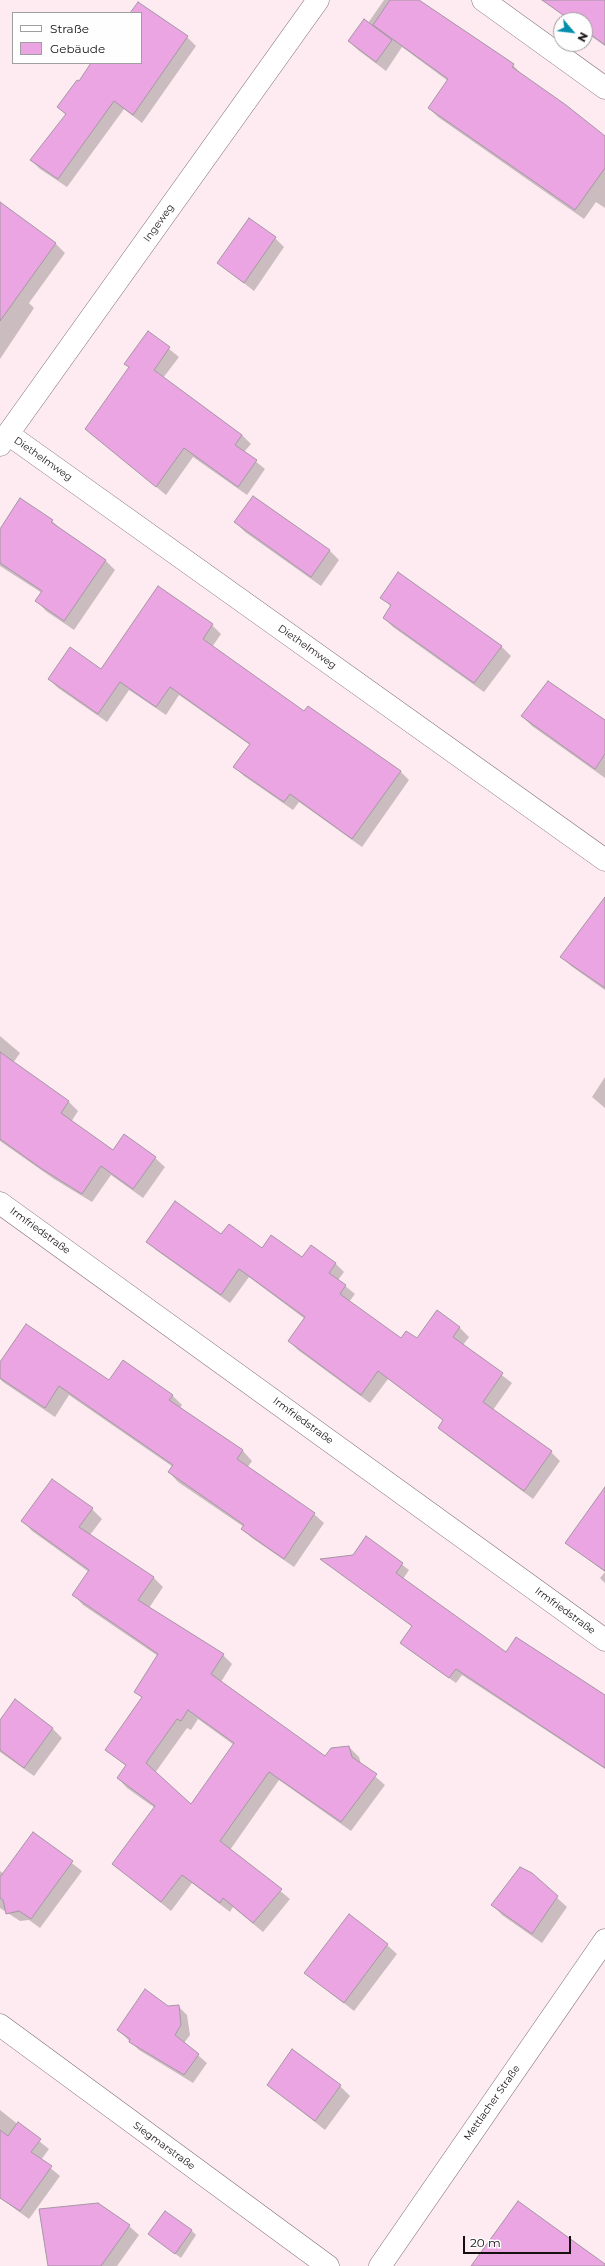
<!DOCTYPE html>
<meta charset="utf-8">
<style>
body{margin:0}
#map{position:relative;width:605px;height:2266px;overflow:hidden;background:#feebf1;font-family:Montserrat,sans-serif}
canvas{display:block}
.legend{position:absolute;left:12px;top:12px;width:130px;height:52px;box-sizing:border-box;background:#fefefe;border:1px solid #a19e9f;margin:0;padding:5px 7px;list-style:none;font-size:12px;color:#150f11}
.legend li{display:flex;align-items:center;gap:8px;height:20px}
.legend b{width:20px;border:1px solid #a19e9f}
.north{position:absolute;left:553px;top:12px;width:40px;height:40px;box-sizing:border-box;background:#fefefe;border:1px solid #a19e9f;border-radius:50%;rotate:118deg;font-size:11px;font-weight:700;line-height:16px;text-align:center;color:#150f11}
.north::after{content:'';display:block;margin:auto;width:14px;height:18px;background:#058eac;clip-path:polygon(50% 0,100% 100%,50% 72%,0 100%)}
.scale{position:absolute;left:463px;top:2236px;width:108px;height:18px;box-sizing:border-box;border:2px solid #150f11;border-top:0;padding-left:5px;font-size:12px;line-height:14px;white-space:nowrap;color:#150f11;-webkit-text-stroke:3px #fefefe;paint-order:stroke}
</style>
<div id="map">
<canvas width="605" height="2266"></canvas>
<ul class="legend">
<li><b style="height:5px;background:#fff"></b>Straße</li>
<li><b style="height:11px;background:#eaa5e2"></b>Gebäude</li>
</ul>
<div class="north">N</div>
<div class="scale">20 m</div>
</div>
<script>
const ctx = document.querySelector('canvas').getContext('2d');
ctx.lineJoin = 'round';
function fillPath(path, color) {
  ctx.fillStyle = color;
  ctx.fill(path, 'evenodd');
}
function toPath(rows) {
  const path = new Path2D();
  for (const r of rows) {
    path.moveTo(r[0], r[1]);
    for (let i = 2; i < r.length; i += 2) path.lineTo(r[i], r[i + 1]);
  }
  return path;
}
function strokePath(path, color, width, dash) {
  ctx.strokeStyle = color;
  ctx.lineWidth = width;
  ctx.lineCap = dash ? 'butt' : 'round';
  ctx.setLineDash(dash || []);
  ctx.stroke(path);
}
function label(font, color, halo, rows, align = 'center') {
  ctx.font = font + ' Montserrat,sans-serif';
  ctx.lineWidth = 3;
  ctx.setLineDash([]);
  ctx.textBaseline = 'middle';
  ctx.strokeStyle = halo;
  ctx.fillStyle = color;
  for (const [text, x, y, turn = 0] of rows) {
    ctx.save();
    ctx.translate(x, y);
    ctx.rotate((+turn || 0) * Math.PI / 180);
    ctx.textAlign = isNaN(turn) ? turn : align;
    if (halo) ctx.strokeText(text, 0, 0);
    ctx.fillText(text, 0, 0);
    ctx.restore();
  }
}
fillPath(toPath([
 [384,0,417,0,513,65,522,75,605,137,605,208,596,202,584,219,438,117,429,108,448,81,402,47,386,71,358,50,349,41,368,23],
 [566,0,605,0,605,46,585,32,585,20,568,20,558,10],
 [138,4,187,37,196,46,142,123,124,109,67,187,40,169,31,160,66,115,58,107,79,83,92,63,141,63,141,13,131,13],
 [0,203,56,244,65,253,29,303,34,308,0,359],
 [275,238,284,247,254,291,218,263],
 [149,333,179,357,163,378,242,435,251,444,244,452,265,469,247,495,193,457,166,495,86,429,130,367],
 [254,497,330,551,339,560,321,586,245,532,235,522],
 [52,521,62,530,105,560,115,570,74,630,46,611,37,601,42,593,0,566,0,530],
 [158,588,212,625,221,634,212,647,304,712,400,771,409,780,362,847,299,802,293,810,244,776,235,767,250,745,179,695,166,715,129,690,107,722,58,688,49,679,101,670],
 [382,597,501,646,511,656,484,692,393,627,384,618,391,607],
 [522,716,605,721,605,778,532,726],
 [605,949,605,990,571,966,562,957],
 [0,1036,20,1053,13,1063,69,1102,78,1111,71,1122,113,1151,155,1158,165,1167,143,1198,111,1175,92,1202,54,1179,0,1141],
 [605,1077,605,1108,592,1097],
 [221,1236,263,1250,336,1264,344,1272,338,1280,355,1294,349,1302,401,1340,417,1340,437,1312,460,1328,469,1337,463,1345,512,1383,493,1410,551,1452,560,1461,533,1499,448,1436,439,1428,444,1421,388,1379,370,1403,298,1350,289,1341,305,1319,249,1277,230,1303,156,1250,147,1241],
 [0,1364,109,1381,172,1395,182,1405,180,1408,243,1451,252,1461,247,1468,314,1514,324,1523,294,1567,252,1538,242,1529,244,1527,178,1482,169,1472,173,1467,69,1395,55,1417,3,1382,0,1379],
 [92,1509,102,1519,90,1535,154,1578,163,1587,149,1608,223,1655,232,1664,221,1682,325,1757,349,1747,359,1757,361,1764,385,1785,351,1831,279,1780,230,1850,290,1899,263,1932,233,1907,230,1912,192,1883,171,1911,113,1864,155,1808,127,1788,118,1778,126,1766,106,1750,142,1698,135,1691,158,1656,83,1605,74,1595,89,1572,32,1531,23,1521],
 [198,1719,234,1745,191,1806,155,1773,187,1728,191,1730],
 [605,1520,605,1572,566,1543],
 [366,1537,409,1570,403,1579,506,1654,605,1698,605,1769,462,1675,456,1683,408,1649,401,1643,413,1627,322,1559,353,1555],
 [605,1572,605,1583,600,1578],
 [0,1721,52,1728,62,1738,34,1776,0,1752],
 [33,1833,82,1871,40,1928,29,1920,20,1921,0,1908,0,1871,4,1874],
 [531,1874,567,1907,542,1943,502,1915,493,1905],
 [387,1945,397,1954,354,2011,306,1973],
 [178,2006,187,2015,190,2035,184,2043,207,2063,193,2083,139,2050,118,2030,168,2007],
 [292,2051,340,2086,350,2096,325,2130,268,2085],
 [0,2110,49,2149,41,2160,60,2176,29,2219,0,2198],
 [129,2226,139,2235,117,2266,49,2266],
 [192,2231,196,2235,181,2258,155,2239]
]), '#0003');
const building = toPath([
 [390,0,419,0,514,64,512,67,566,105,605,136,605,168,575,210,428,108,448,79,373,25,390,0],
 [542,0,605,0,605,45,585,30,585,20,570,20,542,0],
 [138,2,188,36,133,115,114,101,58,179,30,160,66,114,57,107,77,80,79,81,91,63,141,63,141,13,130,13,138,2],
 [364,19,392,40,376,62,348,41,364,19],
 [0,202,56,243,0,321,0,202],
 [249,218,276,237,244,283,217,263,249,218],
 [148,331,170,347,154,370,242,435,235,445,257,460,238,487,184,448,156,487,85,429,129,367,124,364,148,331],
 [253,496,330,550,311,577,234,522,253,496],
 [20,498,53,520,51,522,106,560,64,621,35,601,42,591,0,563,0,529,20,498],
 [398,572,502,646,474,683,383,618,391,605,380,598,398,572],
 [158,586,213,624,203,639,304,711,308,706,401,771,352,839,290,794,284,802,233,767,250,744,170,687,156,707,120,682,98,714,48,679,70,647,101,669,158,586],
 [548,681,605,720,605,754,595,769,521,716,548,681],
 [605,897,605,988,560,957,605,897],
 [0,1052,69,1101,61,1113,113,1150,124,1134,156,1157,133,1189,101,1166,82,1194,42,1169,0,1139,0,1052],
 [175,1201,221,1234,229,1224,262,1248,271,1235,302,1257,311,1245,336,1263,329,1273,346,1285,340,1294,401,1338,406,1331,417,1338,437,1310,460,1327,453,1337,503,1373,483,1402,552,1451,524,1491,438,1428,443,1420,378,1371,361,1395,288,1341,305,1317,239,1269,221,1295,146,1242,175,1201],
 [26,1324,109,1380,123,1360,173,1395,169,1400,243,1450,237,1459,315,1513,284,1559,241,1529,244,1525,168,1472,173,1465,59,1386,45,1408,0,1378,0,1362,26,1324],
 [52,1479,93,1508,79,1527,154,1577,138,1600,224,1654,211,1674,325,1756,331,1748,349,1746,352,1757,377,1774,341,1822,269,1772,220,1841,282,1889,253,1923,223,1898,220,1903,182,1875,161,1902,112,1864,155,1806,117,1778,126,1765,105,1750,142,1697,134,1692,158,1654,72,1595,89,1570,21,1521,52,1479],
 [188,1710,234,1743,191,1804,146,1763,177,1719,181,1721,188,1710],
 [605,1487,605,1571,565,1543,605,1487],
 [366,1536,403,1563,396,1573,506,1652,516,1637,605,1695,605,1768,456,1669,449,1678,400,1643,412,1626,320,1559,353,1555,366,1536],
 [15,1699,53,1728,24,1768,0,1750,0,1720,15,1699],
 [33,1832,73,1861,31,1919,19,1911,6,1914,3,1900,0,1898,0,1877,33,1832],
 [520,1867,532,1873,558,1896,532,1934,491,1905,520,1867],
 [349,1914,388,1944,344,2003,304,1973,349,1914],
 [145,1989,168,2006,179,2005,181,2025,175,2035,199,2054,184,2075,129,2042,130,2039,117,2030,145,1989],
 [292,2049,341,2085,315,2121,267,2085,292,2049],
 [18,2122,41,2139,31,2152,52,2166,20,2211,0,2198,0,2130,8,2136,18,2122],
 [518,2201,605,2264,605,2266,471,2266,518,2201],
 [98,2203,130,2225,101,2266,48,2266,39,2209,98,2203],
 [165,2211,192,2230,175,2254,148,2234,165,2211]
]);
fillPath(building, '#eaa5e2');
strokePath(building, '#a497a2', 1);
const street = toPath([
 [483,0,605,88],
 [8,434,605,860],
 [0,445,318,0],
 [0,1203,605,1640],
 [0,2025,328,2266],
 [380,2266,605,1940]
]);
strokePath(street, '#7e6e72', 23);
strokePath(street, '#fff', 22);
label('10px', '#150f11', '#fefefe', [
 ["Ingeweg",159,223,-54],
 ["Diethelmweg",43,459,35],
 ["Diethelmweg",307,647,35],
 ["Irmfriedstraße",40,1231,36],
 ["Irmfriedstraße",303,1421,36],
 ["Irmfriedstraße",565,1611,36],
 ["Mettlacher Straße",492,2103,-55],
 ["Siegmarstraße",164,2146,36]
]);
</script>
